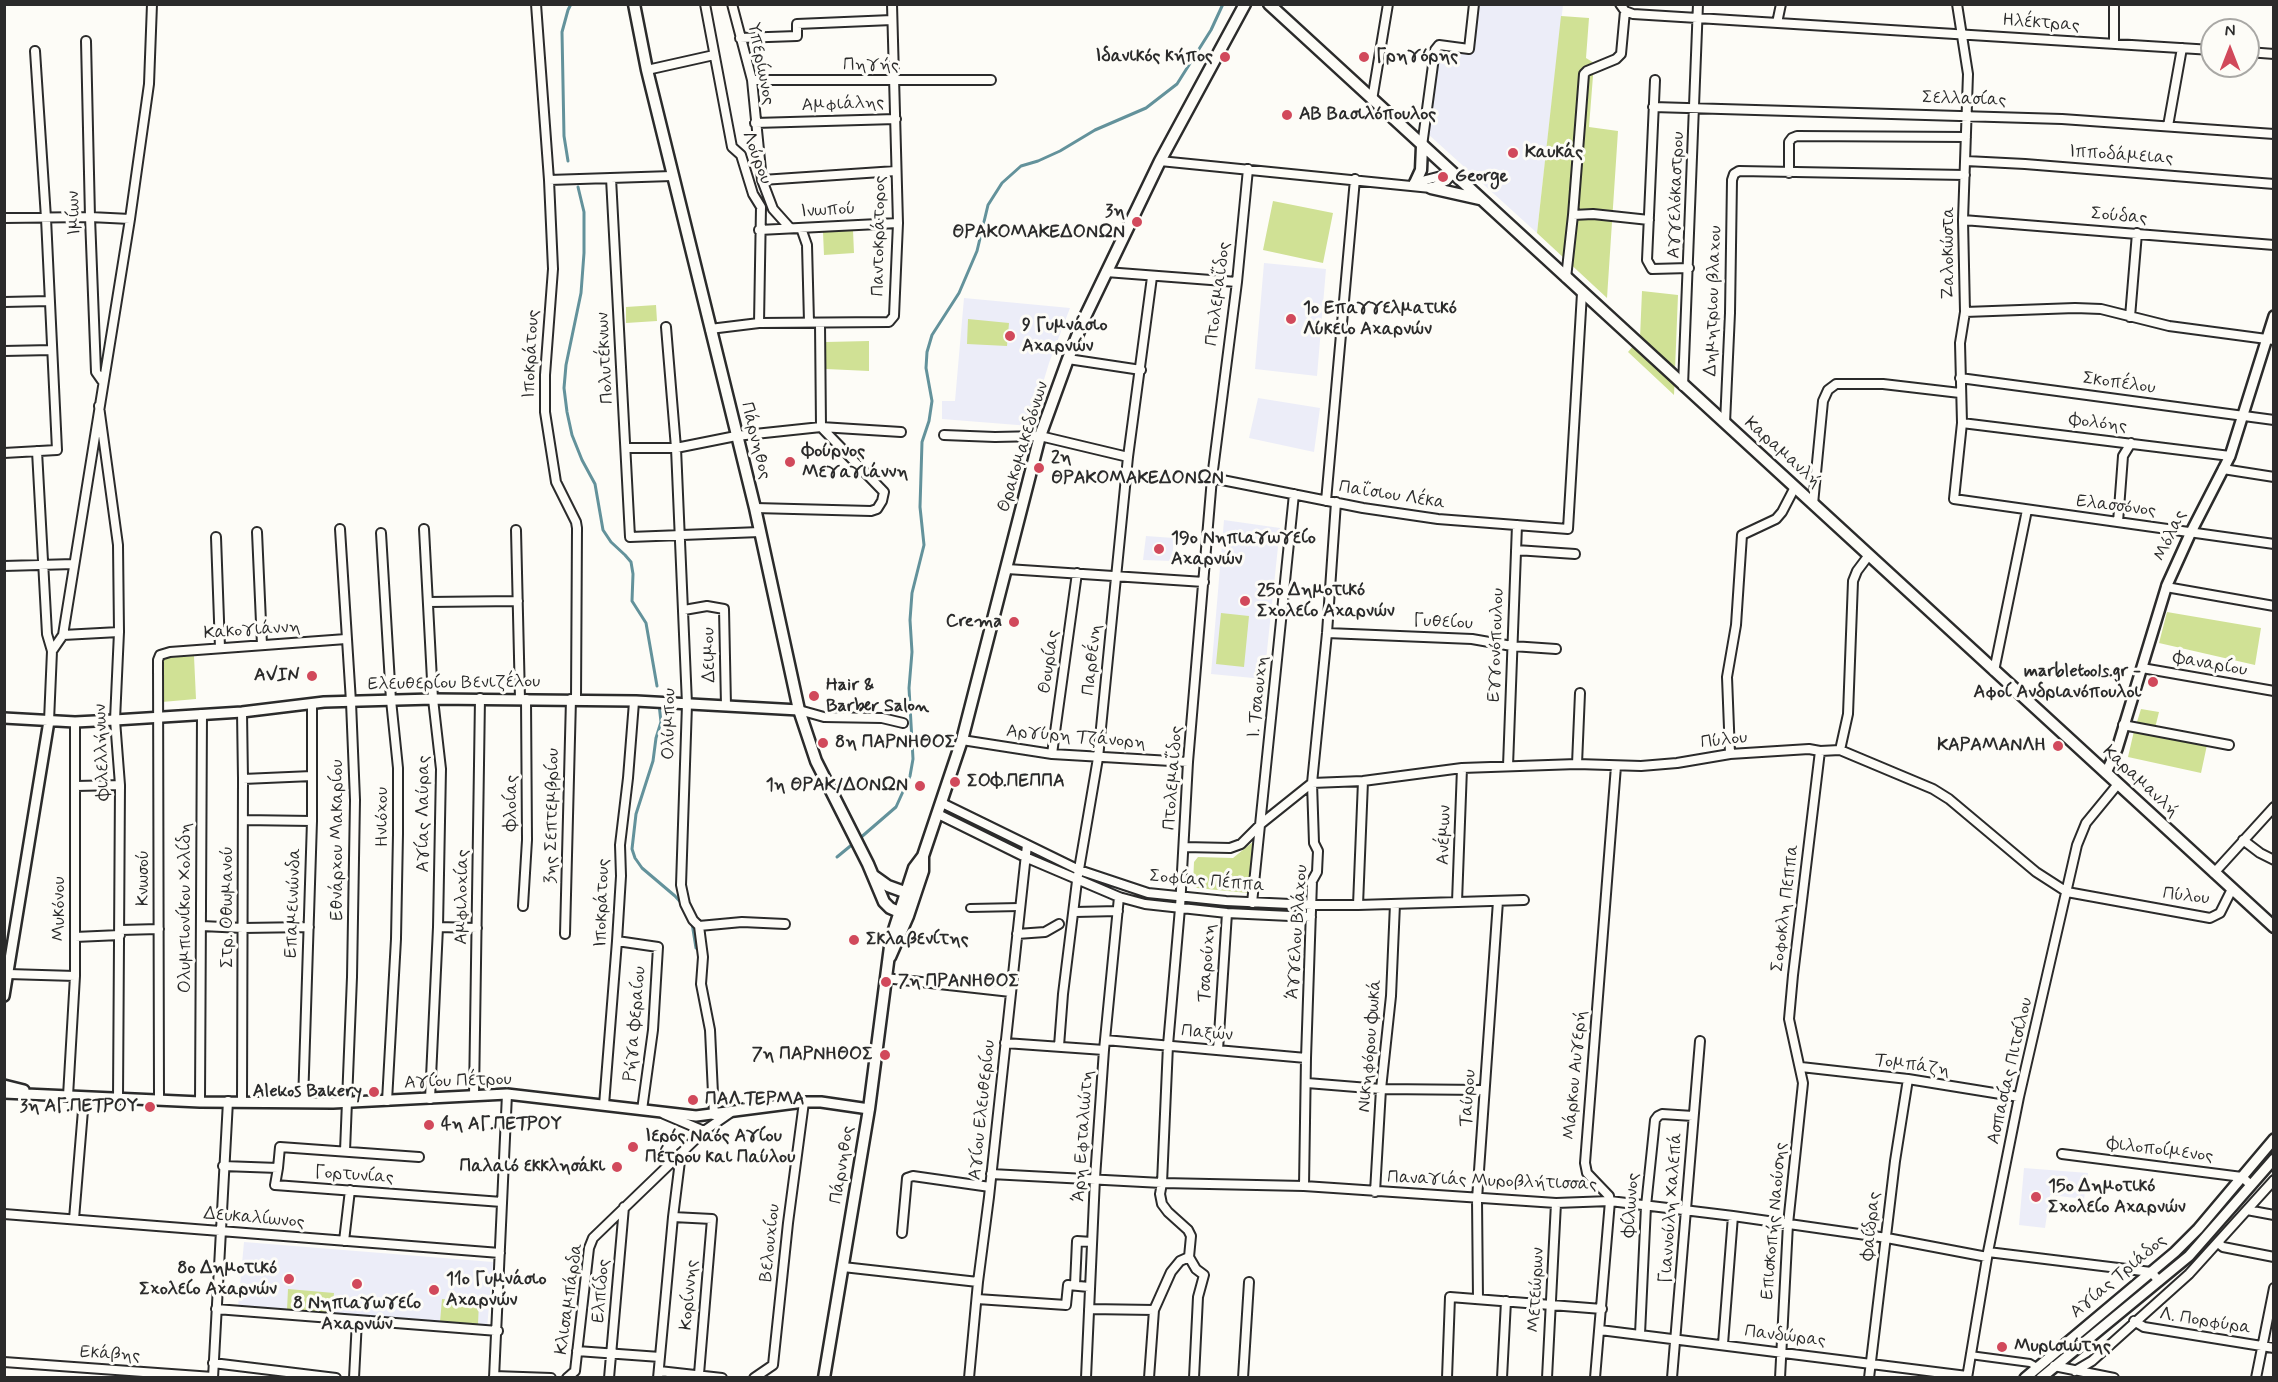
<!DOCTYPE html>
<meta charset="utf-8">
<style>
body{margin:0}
#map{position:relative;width:2278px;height:1382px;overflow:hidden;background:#fdfcf7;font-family:Mynerve,sans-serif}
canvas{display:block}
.frame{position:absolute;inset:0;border:6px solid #2b2b2b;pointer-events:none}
.north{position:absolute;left:2200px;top:18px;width:60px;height:60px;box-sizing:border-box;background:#fdfcf7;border:2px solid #a9a8a5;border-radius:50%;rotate:0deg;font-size:16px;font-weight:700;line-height:24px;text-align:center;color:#2b2b2b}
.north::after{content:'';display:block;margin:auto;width:21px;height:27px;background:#d1495b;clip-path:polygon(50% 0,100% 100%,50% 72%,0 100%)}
</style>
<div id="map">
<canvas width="2278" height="1382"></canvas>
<div class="frame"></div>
<div class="north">N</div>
</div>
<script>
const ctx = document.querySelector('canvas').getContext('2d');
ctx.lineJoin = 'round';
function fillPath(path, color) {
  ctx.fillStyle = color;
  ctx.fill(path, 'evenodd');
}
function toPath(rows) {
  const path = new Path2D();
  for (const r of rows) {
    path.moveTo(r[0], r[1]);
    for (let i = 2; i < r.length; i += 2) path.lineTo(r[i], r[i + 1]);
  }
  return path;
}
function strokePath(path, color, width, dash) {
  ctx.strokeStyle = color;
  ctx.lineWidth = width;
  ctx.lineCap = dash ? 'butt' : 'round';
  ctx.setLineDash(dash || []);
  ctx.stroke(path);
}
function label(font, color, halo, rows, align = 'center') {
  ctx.font = font + ' Mynerve,sans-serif';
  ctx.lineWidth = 6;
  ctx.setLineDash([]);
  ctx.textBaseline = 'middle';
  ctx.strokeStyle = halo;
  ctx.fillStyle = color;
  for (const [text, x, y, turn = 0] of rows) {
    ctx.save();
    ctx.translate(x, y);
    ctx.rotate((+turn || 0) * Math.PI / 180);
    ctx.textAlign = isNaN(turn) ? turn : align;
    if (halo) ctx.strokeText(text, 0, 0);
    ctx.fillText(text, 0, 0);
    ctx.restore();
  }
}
fillPath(toPath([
 [1478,5,1563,5,1537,233,1428,134,1438,47,1473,52],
 [1264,263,1326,269,1317,376,1255,369],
 [964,298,1070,308,1049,363,1030,426,942,419,942,401,955,401],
 [1258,398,1320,408,1314,452,1249,438],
 [1224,520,1280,528,1264,679,1211,674],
 [1146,536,1174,538,1172,561,1143,560],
 [2024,1168,2088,1173,2084,1199,2050,1195,2045,1228,2019,1225],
 [244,1242,493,1262,487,1328,238,1307]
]), '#ecedf8');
fillPath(toPath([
 [1561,16,1589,18,1586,58,1594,63,1589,127,1618,131,1607,298,1537,233],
 [1273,201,1333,213,1323,263,1263,250],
 [853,230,854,253,824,255,823,232],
 [1642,291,1678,295,1674,395,1628,352,1640,338],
 [656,305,657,321,626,323,626,307],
 [968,319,1009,323,1007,346,967,344],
 [869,341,869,371,826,369,826,342],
 [2167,612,2261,628,2255,665,2159,643],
 [1221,613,1249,616,1244,667,1216,664],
 [194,656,196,699,162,702,162,658],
 [2141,709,2159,712,2155,728,2136,725],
 [2134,731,2207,745,2201,773,2128,757],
 [1254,841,1248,893,1197,888,1193,884,1194,862,1198,857,1233,858],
 [288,1289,334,1293,332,1314,287,1310],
 [442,1299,479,1302,478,1324,440,1322]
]), '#d0e195');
strokePath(toPath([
 [568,161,564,136,562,32,568,10,571,4],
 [578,187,584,212,584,253,581,293,566,365,564,388,567,412,572,435,582,460,595,484,603,530,611,542,625,555,631,562,633,574,632,601,646,623,657,686],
 [659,704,661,722,656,738,653,761,636,814,632,849,635,858,642,868,675,896,684,906],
 [859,839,896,807,910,776,913,759,909,688,912,652,910,620,912,593,924,545,920,507,922,442,929,421,932,401,926,368,927,352,932,335,959,293,977,251,988,205,1002,183,1021,166,1038,161,1060,151,1095,130,1146,108,1177,84,1211,30,1223,4],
 [837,857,854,843],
 [692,923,696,948]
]), '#63929b', 3);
const pedestrian = toPath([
 [970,908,1020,907],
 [1970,1355,2030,1363,2037,1367]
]);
const minor = toPath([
 [536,4,549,180,553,269,545,375,545,412,556,482,576,522,577,528,576,700],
 [705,4,732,147,741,155,753,194,761,207,759,323],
 [732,4,752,80,762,180,773,209,790,228],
 [1620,4,1625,11,1633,14,2212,50],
 [1957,4,1968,74,1963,220,1965,312,1960,343,1962,423,1954,499,2274,544],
 [2114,4,2114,44],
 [1777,23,1781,4],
 [740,38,797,36,797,24,892,20],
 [86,41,90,217,96,372,103,382],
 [2248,52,2274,54],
 [647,70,714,55],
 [752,80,991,80],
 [1655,80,1647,260,1652,269,1689,268],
 [1372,100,1388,4],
 [1653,107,2062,119,2274,134],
 [755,123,896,119],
 [2168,126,2182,48],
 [1422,146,1435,50,1439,45,1469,49,1474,4],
 [1160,161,1431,188,1446,181,1453,173],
 [1966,161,2025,164,2274,184],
 [1789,173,1789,142,1792,138,1797,136,1966,137],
 [611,178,630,537,760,532],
 [549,180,672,176],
 [762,180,896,171],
 [1414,183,1453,173],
 [1573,215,1593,214,1649,220],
 [4,218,90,217,130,219],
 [1963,220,2274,245],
 [801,228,807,245,809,322],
 [759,230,898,223],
 [1106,272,1237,282],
 [1566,278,1573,215,1584,74,1587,71,1616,59,1621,54,1625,11],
 [4,302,50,301],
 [1965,312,2075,308,2101,309,2169,326,2274,340],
 [2130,317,2137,233],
 [666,327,676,448,687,704,681,885,685,904,693,920,699,926,703,957,701,984,710,1030,714,1115],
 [710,329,759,323,889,322,894,316,898,223,892,4],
 [4,351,52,350],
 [1068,359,1141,370],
 [1960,378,2274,420],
 [1683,386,1698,4],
 [99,406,118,545,119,632,115,720,120,785,118,1098],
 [1725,423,1730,313,1732,180,1734,174,1739,171,1965,175],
 [1962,423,2230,456],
 [944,435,995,437,1040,436,1128,457],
 [627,448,676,448,736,436,821,427,901,432],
 [37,451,47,634,52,651,49,721],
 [4,453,57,450,46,218,35,51],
 [2223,469,2274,477],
 [1212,478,1363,508,1438,519,1568,529,1582,293],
 [1326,501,1355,179],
 [1813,504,1823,401,1828,390,1836,384,1883,384,1960,393],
 [755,508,871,511,877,509,882,501,884,492,821,427,820,324],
 [2118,522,2123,456,2131,443],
 [340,529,351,702,355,800,352,977,345,1151],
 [424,529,433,699,441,769,438,927,430,1099],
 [516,530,520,699],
 [257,532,262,645],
 [381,533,391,700,398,768,398,834,396,939,387,1101],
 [216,537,220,648],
 [1516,550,1575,554],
 [4,566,74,564],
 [1007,569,1204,582],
 [2166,587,2274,606],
 [428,602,518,601],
 [684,610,707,606,724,609,726,706],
 [1327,633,1472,639,1512,646,1556,649],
 [63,635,119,632],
 [52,651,63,635,130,219,149,84,152,4],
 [2142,668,2274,691],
 [1994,671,2027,510],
 [799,710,824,717,882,718,903,723],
 [242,712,243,779,242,1102],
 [2123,725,2229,745],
 [962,740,1052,754,1188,762],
 [1840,750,1848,714,1853,581,1857,571,1869,555],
 [1052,754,1077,573],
 [1730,754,1727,677,1736,625,1742,535,1776,519,1782,512,1795,487],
 [1577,764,1580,693],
 [1508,766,1517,525],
 [243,779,312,776],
 [76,786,120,785],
 [942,803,1079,870,1148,893,1226,901,1312,905,1358,905,1524,900],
 [938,814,1025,857,1119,897,1145,904,1227,913,1311,917],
 [243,820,312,821],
 [2243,840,2260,853,2274,860],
 [1184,847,1230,848,1241,844,1262,823,1312,783,1363,781,1462,768,1577,764,1641,766,1677,763,1730,754,1809,749,1820,751,1840,750,1933,789,1949,799,2036,872,2067,892,2210,918,2220,913,2232,889],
 [2214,873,2274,807],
 [1457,902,1462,768],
 [1252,903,1294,494],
 [1358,905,1363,781],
 [523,906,527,840,526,699],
 [1075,912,1118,911],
 [202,926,243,928,309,927],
 [699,926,742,922,785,924],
 [438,927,477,928],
 [120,930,159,929],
 [565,934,571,699],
 [1017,934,1045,932,1059,924],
 [75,937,120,935],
 [617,941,658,947,653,1030,642,1110,646,1110],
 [8,974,75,976],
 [885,978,1011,992],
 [1105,1040,1306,1058],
 [1005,1043,1104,1050],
 [1059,1046,1063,994,1077,881,1098,758,1128,457,1152,277],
 [1218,1050,1227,913],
 [1801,1067,1908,1079,2019,1097],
 [1307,1083,1381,1089,1484,1090],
 [68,1096,75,976,75,722],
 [474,1096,480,698],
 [159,1100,158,660,160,655,170,652,346,639],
 [200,1102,202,714],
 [303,1103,312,821,312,704],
 [604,1105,617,941,621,876,620,845,628,778,634,702],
 [664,1114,704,1131],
 [2062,1154,2242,1177,2251,1185],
 [223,1166,278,1168,275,1185,502,1202],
 [278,1168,280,1147,419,1157],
 [991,1174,1162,1183,1304,1186,1556,1203,1610,1201,1733,1216,1887,1238,1987,1257],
 [1304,1186,1306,1058,1312,881,1317,872,1318,851,1314,843,1312,783,1327,633,1336,502],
 [1375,1192,1381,1089,1391,996,1395,904],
 [2247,1210,2274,1215],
 [4,1214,500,1253],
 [673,1217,712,1219,699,1374],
 [74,1219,84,1098],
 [902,1233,907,1178,913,1176,990,1187],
 [344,1241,350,1190],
 [2218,1243,2223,1247,2274,1257],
 [1988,1252,2151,1272,2159,1281],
 [843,1267,978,1282],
 [1075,1285,1077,1241,1092,1242],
 [977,1299,1066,1305,1068,1285,1089,1287],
 [1478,1299,1477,1199,1498,901],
 [216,1309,498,1331],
 [1089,1309,1154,1310],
 [2134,1321,2144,1327,2274,1348],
 [1600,1330,1967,1376],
 [1640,1334,1646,1206,1655,1120,1658,1116,1662,1114,1693,1116],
 [1723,1344,1733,1216],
 [577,1351,660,1357],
 [4,1362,213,1377],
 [213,1363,336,1378],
 [2054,1366,2114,1378],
 [659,1371,722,1378],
 [2075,1371,2092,1361,2189,1274,2274,1180],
 [494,1376,551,1378],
 [213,1378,228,1101],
 [354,1378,357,1320],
 [494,1378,507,1094],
 [567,1378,575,1371,589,1248,593,1238,704,1131,730,1113],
 [609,1378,624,1207],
 [658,1378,673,1217,681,1153],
 [754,1378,773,1365,788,1223,804,1102],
 [969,1378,978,1282,989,1197,1027,845],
 [1086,1378,1095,1178,1104,1050,1119,897],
 [1149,1378,1154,1310,1171,1272,1180,1261,1189,1257],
 [1194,1378,1198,1297,1204,1275,1196,1269,1189,1257,1191,1236,1188,1230,1168,1212,1162,1204,1160,1194,1162,1183,1168,1045,1180,908,1188,762,1212,478,1237,282,1248,169],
 [1243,1378,1249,1282],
 [1447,1378,1450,1297,1602,1309],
 [1502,1378,1506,1301],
 [1547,1378,1556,1203],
 [1595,1378,1610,1201,1609,1196,1587,1173,1585,1163,1616,766],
 [1672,1378,1700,1041],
 [1780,1378,1788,1224,1803,1083,1789,1019,1793,975,1820,751],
 [1869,1378,1895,1161,1908,1079],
 [1967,1378,1988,1252,2019,1097,2077,845,2086,823,2118,784],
 [2256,1378,2274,1288]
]);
const tertiary = toPath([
 [4,718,75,722,115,720,242,712,324,702,433,699,636,701,799,710],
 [2106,773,2117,749,2167,585,2191,532,2230,456,2274,316],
 [4,996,49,721],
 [4,1085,24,1090],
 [4,1093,200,1102,333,1103,507,1094,696,1116,804,1102,821,1102,869,1109],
 [2025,1378,2175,1252,2198,1229,2274,1139],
 [2041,1378,2189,1256,2274,1159]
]);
const secondary = toPath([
 [634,4,647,70,755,508,799,710,816,761,868,864,884,902,890,908,908,916],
 [1269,4,2274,927],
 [1415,183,1421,170,1422,146],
 [1431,188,1480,199],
 [874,876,888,886,910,894],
 [890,957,908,916,923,871,923,856,962,740,1040,436,1068,359,1083,321,1160,161,1245,4],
 [824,1378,869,1109,891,939,914,868,923,856]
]);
strokePath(pedestrian, '#2b2b2b', 10);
strokePath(minor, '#2b2b2b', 12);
strokePath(tertiary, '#2b2b2b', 14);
strokePath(secondary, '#2b2b2b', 15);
strokePath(pedestrian, '#fdfcf7', 6);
strokePath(minor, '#fdfcf7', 8);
strokePath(tertiary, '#fdfcf7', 9);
strokePath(secondary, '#fdfcf7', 10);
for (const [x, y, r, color] of [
 [1225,57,6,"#d1495b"],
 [1364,57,6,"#d1495b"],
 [1287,115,6,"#d1495b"],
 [1513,153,6,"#d1495b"],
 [1443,177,6,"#d1495b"],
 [1137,222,6,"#d1495b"],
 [1291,319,6,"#d1495b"],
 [1010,336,6,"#d1495b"],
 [790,462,6,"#d1495b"],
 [1039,468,6,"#d1495b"],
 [1159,549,6,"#d1495b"],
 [1245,601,6,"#d1495b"],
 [1014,622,6,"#d1495b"],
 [312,676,6,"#d1495b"],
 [2153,682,6,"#d1495b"],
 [814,696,6,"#d1495b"],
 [823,743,6,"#d1495b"],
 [2058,746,6,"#d1495b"],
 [955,782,6,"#d1495b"],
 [920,786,6,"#d1495b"],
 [854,940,6,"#d1495b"],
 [886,982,6,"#d1495b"],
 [885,1055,6,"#d1495b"],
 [374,1092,6,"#d1495b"],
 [693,1100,6,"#d1495b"],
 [150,1107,6,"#d1495b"],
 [429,1125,6,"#d1495b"],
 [633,1147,6,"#d1495b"],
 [617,1167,6,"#d1495b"],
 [2036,1197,6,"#d1495b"],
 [289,1279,6,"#d1495b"],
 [357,1284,6,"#d1495b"],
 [434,1290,6,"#d1495b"],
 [2002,1347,6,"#d1495b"]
]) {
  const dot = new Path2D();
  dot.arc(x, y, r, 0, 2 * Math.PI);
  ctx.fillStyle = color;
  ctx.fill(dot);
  strokePath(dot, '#fdfcf7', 2);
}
label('18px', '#2b2b2b', '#fdfcf7', [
 ["Ηλέκτρας",2041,24,4],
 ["Υπερίωνος",760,64,79],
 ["Πηγής",871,66],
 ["Σελλασίας",1964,100,2],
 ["Αμφιάλης",843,105,-2],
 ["Ιπποδάμειας",2121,156,4],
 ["Λούρου",756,158,69],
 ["Αγγελόκαστρου",1677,195,-88],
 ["Ινωπού",828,211,-3],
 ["Ιμίων",75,213,-92],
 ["Σούδας",2119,217,5],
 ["Παντοκράτορος",880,236,-89],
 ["Ζαλοκώστα",1949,253,-90],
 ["Πτολεμαΐδος",1219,294,-83],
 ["Δημητριου βλαχου",1714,301,-88],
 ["Ιποκράτους",532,354,-87],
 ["Πολυτέκνων",606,358,-93],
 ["Σκοπέλου",2119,384,8],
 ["Φολόης",2098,424,7],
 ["Πάρνηθος",755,441,76],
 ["Θρακομακεδόνων",1024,447,-73],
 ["Καραμανλή",1782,453,42],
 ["Παΐσιου Λέκα",1392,496,9],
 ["Ελασσόνος",2116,507,7],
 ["Μόλας",2171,536,-65],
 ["Γυθείου",1443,623,3],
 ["Κακογιάννη",252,631,-4],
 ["Εγγονόπουλου",1497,645,-88],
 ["Δειμου",710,655,-91],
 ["Παρθένη",1093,660,-84],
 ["Θουρίας",1050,662,-82],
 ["Φαναρίου",2210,665,10],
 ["Ελευθερίου Βενιζέλου",454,684,-1],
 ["Ι. Τσαουχη",1259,697,-84],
 ["Ολύμπου",670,724,-89],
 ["Αργύρη Τζάνορη",1076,738,5],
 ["Πύλου",1724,741,-7],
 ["Φιλελλήνων",103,752,-92],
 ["Πτολεμαΐδος",1174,778,-86],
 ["Καραμανλή",2140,782,43],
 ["Φλοίας",512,803,-90],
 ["Αγίας Λαύρας",424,814,-90],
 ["3ης Σεπτεμβρίου",553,816,-89],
 ["Ηνιόχου",383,817,-90],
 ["Ανέμων",1445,835,-88],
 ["Εθνάρχου Μακαρίου",338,840,-90],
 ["Κνωσού",144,878,-90],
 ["Σοφίας Πέππα",1207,882,5],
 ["Αμφιλοχίας",463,897,-89],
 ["Πύλου",2186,897,7],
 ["Επαμεινώνδα",294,903,-88],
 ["Ιποκράτους",603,903,-88],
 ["Στρ. Οθωμανού",228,907,-90],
 ["Ολυμπιονίκου Χολίδη",186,908,-90],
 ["Σοφοκλη Πεππα",1786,908,-83],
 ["Μυκόνου",60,909,-90],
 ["Άγγελου Βλάχου",1298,932,-86],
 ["Τσαρούχη",1208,963,-86],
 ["Ρήγα Φεραίου",636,1024,-85],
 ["Παξών",1207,1034,5],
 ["Νικηφόρου Φωκά",1371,1046,-85],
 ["Τομπάζη",1912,1066,8],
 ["Ασπασίας Πιτσίλου",2011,1071,-77],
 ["Μάρκου Αυγερή",1576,1075,-85],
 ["Αγίου Πέτρου",458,1082,-2],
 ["Ταύρου",1469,1098,-86],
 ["Αγίου Ελευθερίου",983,1110,-84],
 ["Άρη Εφταλιώτη",1084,1136,-86],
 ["Φιλοποίμενος",2160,1151,7],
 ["Πάρνηθος",843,1165,-81],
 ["Γορτυνίας",354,1176,4],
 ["Παναγιάς Μυροβλήτισσας",1492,1182,2],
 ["Φίλωνος",1632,1205,-86],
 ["Γιαννούλη Χαλεπά",1672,1208,-86],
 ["Δευκαλίωνος",254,1219,5],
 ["Επισκοπής Ναούσης",1775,1221,-85],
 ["Φαίδρας",1872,1226,-84],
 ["Βελουχίου",771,1243,-84],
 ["Αγίας Τριάδος",2119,1277,-40],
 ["Μετεώρων",1537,1290,-87],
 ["Ελπίδος",602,1291,-85],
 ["Κορίννης",690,1295,-85],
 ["Κλισαμπάρδα",570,1299,-82],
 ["Λ. Πορφύρα",2205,1322,9],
 ["Πανδώρας",1785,1337,7],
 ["Εκάβης",110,1355,4]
]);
label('bold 18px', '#2b2b2b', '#fdfcf7', [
 ["Ιδανικός κήπος",1213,57,"right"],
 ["Γρηγόρης",1376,57],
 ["ΑΒ Βασιλόπουλος",1299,115],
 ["Καυκάς",1525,153],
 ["George",1455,177],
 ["3η",1125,212,"right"],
 ["ΘΡΑΚΟΜΑΚΕΔΟΝΩΝ",1125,233,"right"],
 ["1ο Επαγγελματικό",1303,309],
 ["Λύκειο Αχαρνών",1303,330],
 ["9 Γυμνάσιο",1022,326],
 ["Αχαρνών",1022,347],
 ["Φούρνος",802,452],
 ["Μεγαγιάννη",802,473],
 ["2η",1051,458],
 ["ΘΡΑΚΟΜΑΚΕΔΟΝΩΝ",1051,479],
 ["19ο Νηπιαγωγείο",1171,539],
 ["Αχαρνών",1171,560],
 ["25ο Δημοτικό",1257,591],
 ["Σχολείο Αχαρνών",1257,612],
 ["Crema",1002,622,"right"],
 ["marbletools.gr -",2141,672,"right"],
 ["Αφοί Ανδριανόπουλοι",2141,693,"right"],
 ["AVIN",300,676,"right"],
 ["Hair &",826,686],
 ["Barber Salon",826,707],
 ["8η ΠΑΡΝΗΘΟΣ",835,743],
 ["ΚΑΡΑΜΑΝΛΗ",2046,746,"right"],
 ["ΣΟΦ.ΠΕΠΠΑ",967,782],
 ["1η ΘΡΑΚ/ΔΟΝΩΝ",908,786,"right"],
 ["Σκλαβενίτης",866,940],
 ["7η ΠΡΑΝΗΘΟΣ",898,982],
 ["7η ΠΑΡΝΗΘΟΣ",873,1055,"right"],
 ["Alekos Bakery",362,1092,"right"],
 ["ΠΑΛ.ΤΕΡΜΑ",705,1100],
 ["3η ΑΓ.ΠΕΤΡΟΥ",138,1107,"right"],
 ["4η ΑΓ.ΠΕΤΡΟΥ",441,1125],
 ["Ιερός Ναός Αγίου",645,1137],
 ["Πέτρου και Παύλου",645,1158],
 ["Παλαιό εκκλησάκι",605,1167,"right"],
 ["15ο Δημοτικό",2048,1187],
 ["Σχολείο Αχαρνών",2048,1208],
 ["8ο Δημοτικό",277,1269,"right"],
 ["Σχολείο Αχαρνών",277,1290,"right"],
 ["11ο Γυμνάσιο",446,1280],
 ["Αχαρνών",446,1301],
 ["8 Νηπιαγωγείο",357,1304,"center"],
 ["Αχαρνών",357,1325,"center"],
 ["Μυρισιώτης",2014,1347]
], 'left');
</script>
